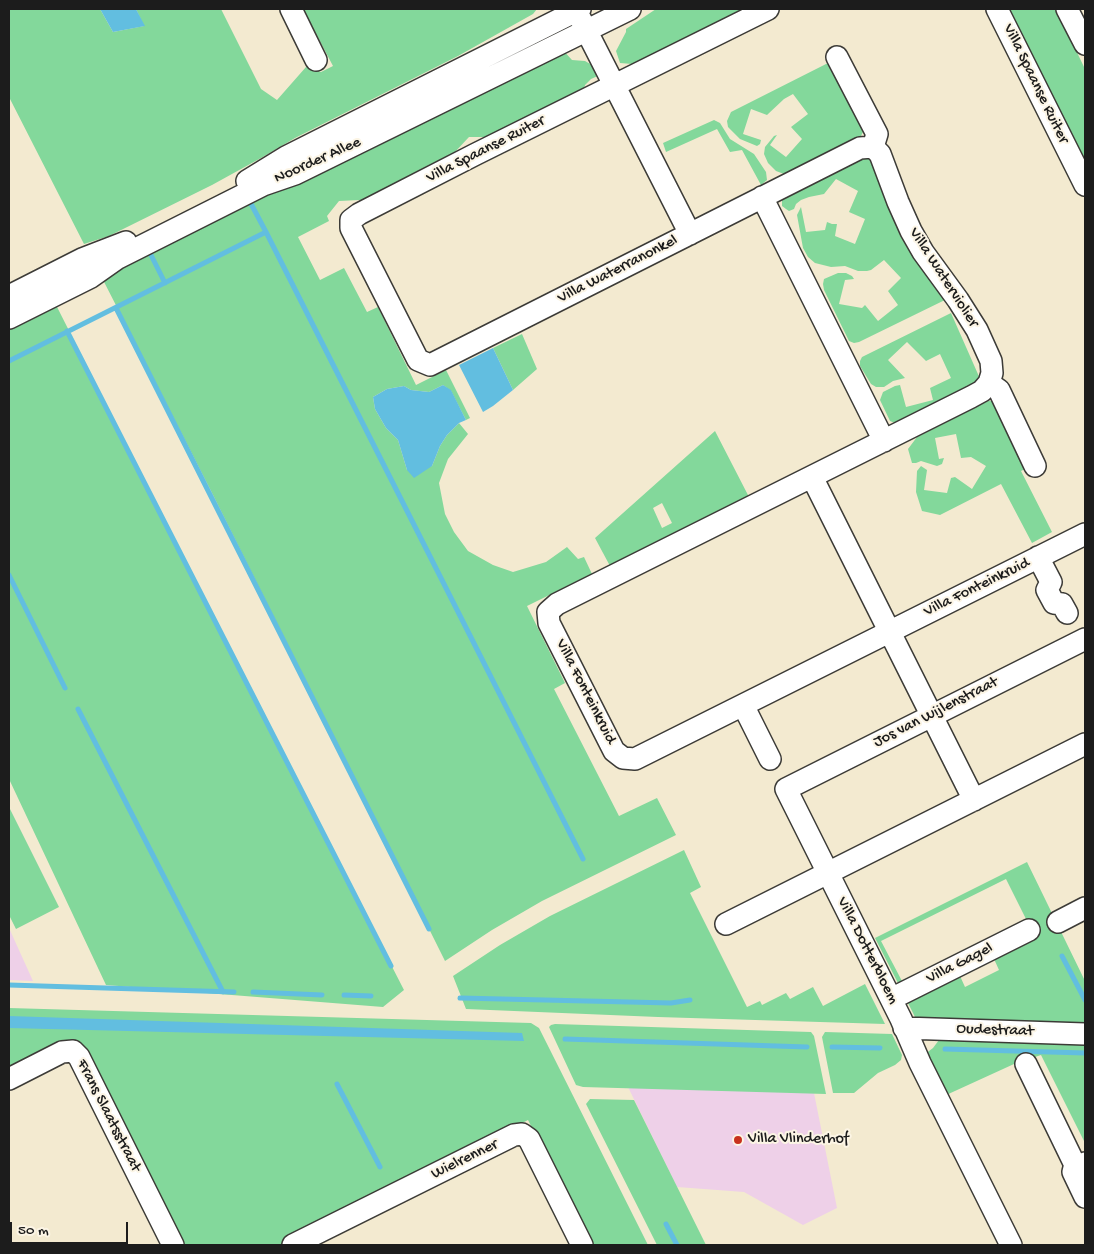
<!DOCTYPE html>
<style>
body{margin:0}
#map{position:relative;width:1094px;height:1254px;overflow:hidden;background:#f3ead0;font-family:"Gochi Hand",sans-serif}
canvas{display:block}
.frame{position:absolute;inset:0;border:10px solid #1c1c1c;pointer-events:none}
.scale{position:absolute;left:10px;top:1222px;width:118px;height:22px;box-sizing:border-box;border:2px solid #1c1c1c;border-top:0;padding-left:6px;font-size:15px;line-height:18px;white-space:nowrap;color:#1c1c1c;-webkit-text-stroke:4px #fcf5e5;paint-order:stroke}
</style>
<div id="map">
<canvas width="1094" height="1254"></canvas>
<div class="frame"></div>
<div class="scale">50 m</div>
</div>
<script>
const ctx = document.querySelector('canvas').getContext('2d');
ctx.lineJoin = 'round';
function fillPath(path, color) {
  ctx.fillStyle = color;
  ctx.fill(path, 'evenodd');
}
function toPath(rows) {
  const path = new Path2D();
  for (const r of rows) {
    path.moveTo(r[0], r[1]);
    for (let i = 2; i < r.length; i += 2) path.lineTo(r[i], r[i + 1]);
  }
  return path;
}
function strokePath(path, color, width, dash) {
  ctx.strokeStyle = color;
  ctx.lineWidth = width;
  ctx.lineCap = dash ? 'butt' : 'round';
  ctx.setLineDash(dash || []);
  ctx.stroke(path);
}
function label(font, color, halo, rows, align = 'center') {
  ctx.font = font + ' "Gochi Hand",sans-serif';
  ctx.lineWidth = 4;
  ctx.setLineDash([]);
  ctx.textBaseline = 'middle';
  ctx.strokeStyle = halo;
  ctx.fillStyle = color;
  for (const [text, x, y, turn = 0] of rows) {
    ctx.save();
    ctx.translate(x, y);
    ctx.rotate((+turn || 0) * Math.PI / 180);
    ctx.textAlign = isNaN(turn) ? turn : align;
    if (halo) ctx.strokeText(text, 0, 0);
    ctx.fillText(text, 0, 0);
    ctx.restore();
  }
}
fillPath(toPath([
 [9,928,33,981,9,980],
 [628,1087,814,1093,837,1208,803,1225,744,1192,677,1187]
]), '#eed0e8');
fillPath(toPath([
 [9,9,100,9,113,32,144,26,136,9,221,9,261,89,277,100,306,67,321,72,333,66,303,9,537,9,533,14,458,56,295,138,261,158,212,185,109,236,84,244,9,97],
 [656,9,754,9,635,68,632,64,620,63,616,51,626,32,626,29],
 [1007,9,1056,9,1085,69,1085,166],
 [561,48,572,60,585,61,592,65,600,75,591,79,585,85,583,93,487,137,469,137,454,153,456,157,361,204,359,200,339,201,327,216,329,221,298,237,320,280,344,268,367,312,378,307,416,385,446,370,470,418,466,420,451,391,443,385,429,392,411,390,404,386,387,389,373,397,375,409,386,428,398,440,407,470,432,466,440,446,447,435,459,423,468,434,448,459,439,483,445,514,454,532,468,551,493,565,513,572,546,562,567,547,578,559,584,557,592,574,527,606,565,683,554,689,619,816,657,798,676,835,542,901,492,930,445,961,211,491,101,276],
 [830,62,863,132,861,136,784,174,776,171,768,163,764,154,765,147,774,136,777,135,770,145,786,157,802,139,791,127,808,114,793,94,784,99,767,115,751,109,743,134,761,140,760,144,757,146,740,139,728,127,727,121,731,112],
 [714,120,720,123,730,139,754,154,766,172,767,180,761,185,742,150,730,152,717,129,666,152,663,143],
 [871,156,884,197,900,233,922,269,940,295,943,293,949,298,859,342,854,343,849,341,824,290,823,284,824,279,838,273,846,273,852,276,854,279,845,280,839,304,862,308,865,305,878,321,898,305,888,291,901,278,884,260,871,270,867,271,858,271,845,266,831,267,815,263,808,257,803,248,797,215,801,207,806,232,825,230,827,222,832,224,837,224,835,236,855,244,865,219,849,212,858,191,836,179,824,194,809,197,801,200,796,204,794,209,789,211,786,209,782,206,782,200,783,194,859,157],
 [54,301,311,809,404,990,383,1007,106,985,9,779,9,324],
 [951,313,981,381,895,423,890,421,880,400,883,392,895,386,900,385,906,407,933,400,930,388,951,378,940,354,926,361,907,342,888,360,905,378,893,381,884,387,876,387,871,384,860,366,860,361,862,357],
 [522,334,537,369,513,390,493,348],
 [988,401,994,401,1027,468,1021,471,1052,532,1032,543,1001,484,940,515,922,511,916,492,917,471,921,466,927,470,924,490,947,493,951,478,955,477,972,489,986,466,971,457,961,458,956,434,935,438,939,459,944,458,942,464,937,466,921,461,916,463,912,463,908,449,917,437],
 [715,431,749,497,610,566,595,538],
 [662,503,672,523,662,528,653,508],
 [9,807,59,907,16,929,9,915],
 [684,850,701,887,690,893,747,1007,760,1001,762,1005,786,993,790,999,813,987,823,1006,865,984,885,1024,658,1017,466,1009,453,976,500,945,550,916],
 [1027,862,1085,981,1085,1025,918,1023,907,1001,960,976,965,987,999,970,994,959,1036,939,1006,879,881,941,903,983,899,985,875,938],
 [9,1008,531,1023,539,1028,648,1245,591,1245,528,1120,279,1245,182,1245,84,1050,9,1070],
 [555,1024,811,1032,814,1036,826,1094,583,1087,576,1085,549,1027,551,1025],
 [825,1032,892,1034,902,1055,901,1060,895,1065,878,1073,854,1093,833,1093,822,1037],
 [939,1040,1085,1044,1085,1143,1041,1055,1014,1064,944,1096,925,1054,933,1048],
 [590,1099,634,1100,706,1245,657,1245,586,1104]
]), '#83d89b');
fillPath(toPath([
 [100,9,136,9,145,26,113,32],
 [493,348,513,390,493,406,483,412,459,365],
 [443,385,451,390,466,420,459,423,447,435,440,446,432,466,414,478,407,470,398,440,386,428,375,409,373,397,387,389,404,386,411,390,429,392],
 [9,1016,522,1033,524,1041,9,1028]
]), '#62bee0');
strokePath(toPath([
 [249,200,266,232],
 [149,251,165,283],
 [116,308,429,929],
 [67,331,391,966],
 [9,361,266,232,583,859],
 [9,575,65,688],
 [78,709,223,992],
 [1062,956,1085,1000],
 [9,985,234,992],
 [253,992,322,995],
 [344,995,371,996],
 [460,998,671,1003,690,1000],
 [565,1039,807,1047],
 [832,1047,880,1048],
 [945,1049,1085,1053],
 [337,1084,380,1167],
 [666,1224,677,1245]
]), '#62bee0', 5);
const minor = toPath([
 [291,9,316,60],
 [768,9,476,154,359,214,351,220,351,228,418,360,430,365,860,148,873,147],
 [997,9,1085,185],
 [1067,9,1085,44],
 [580,18,690,234],
 [837,57,877,134,873,147,880,154,898,202,911,231,923,252,958,300,977,330,991,361,992,373,989,383,999,390,1035,466],
 [247,181,286,157,580,9],
 [762,197,884,441],
 [9,296,82,259,126,242],
 [9,318,91,277,118,258,263,185,295,174,630,9],
 [989,383,982,391,971,397,557,604,548,612,549,623,614,751,623,758,635,759,1085,534],
 [812,477,974,800],
 [1038,557,1051,582,1047,590,1054,603,1062,604,1067,613],
 [743,705,770,759],
 [1058,922,1085,908],
 [726,924,1085,744],
 [891,999,1029,930],
 [904,1028,1085,1034],
 [1026,1064,1076,1167],
 [9,1079,62,1052,73,1051,79,1057,173,1245],
 [1085,1163,1074,1168,1073,1172,1085,1197],
 [293,1245,514,1135,522,1134,529,1139,582,1245],
 [1011,1245,920,1063,901,1019,786,789,1085,639]
]);
strokePath(minor, '#3c3b37', 24);
strokePath(minor, '#fff', 21);
for (const [x, y, r, color] of [
 [738,1140,5,"#c8321e"]
]) {
  const dot = new Path2D();
  dot.arc(x, y, r, 0, 2 * Math.PI);
  ctx.fillStyle = color;
  ctx.fill(dot);
  strokePath(dot, '#fcf5e5', 2);
}
label('16px', '#1c1c1c', '#fcf5e5', [
 ["Villa Spaanse Ruiter",1035,84,64],
 ["Villa Spaanse Ruiter",486,150,-27],
 ["Noorder Allee",318,161,-24],
 ["Villa Waterranonkel",618,270,-27],
 ["Villa Waterviolier",943,278,57],
 ["Villa Fonteinkruid",977,588,-26],
 ["Villa Fonteinkruid",585,692,63],
 ["Jos van Wijlenstraat",936,713,-27],
 ["Villa Dotterbloem",867,951,63],
 ["Villa Gagel",960,964,-27],
 ["Oudestraat",995,1031,2],
 ["Frans Slaatsstraat",108,1116,63],
 ["Wielrenner",465,1160,-26]
]);
label('16px', '#1c1c1c', '#fcf5e5', [
 ["Villa Vlinderhof",748,1140]
], 'left');
</script>
